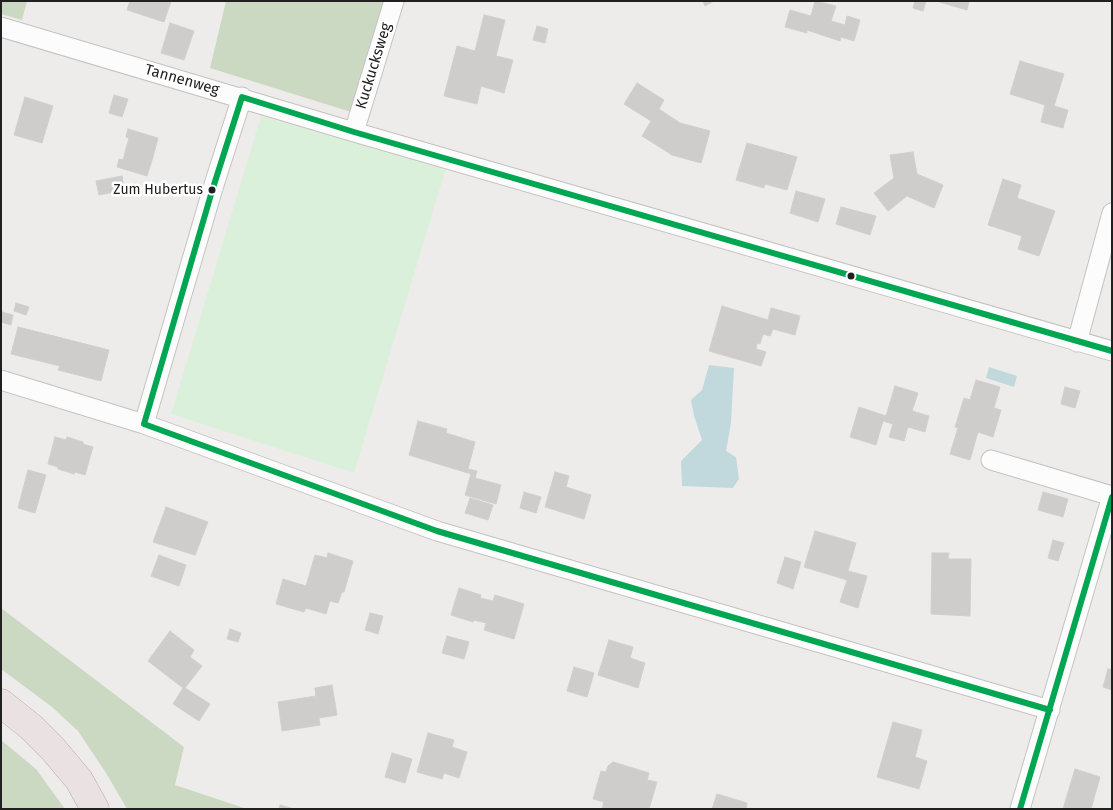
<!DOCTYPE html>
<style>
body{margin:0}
#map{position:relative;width:1113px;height:810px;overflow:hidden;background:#eeecea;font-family:"Fira Sans",sans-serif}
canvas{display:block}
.frame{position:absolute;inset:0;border:2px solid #202020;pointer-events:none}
</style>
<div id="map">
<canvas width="1113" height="810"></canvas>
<div class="frame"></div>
</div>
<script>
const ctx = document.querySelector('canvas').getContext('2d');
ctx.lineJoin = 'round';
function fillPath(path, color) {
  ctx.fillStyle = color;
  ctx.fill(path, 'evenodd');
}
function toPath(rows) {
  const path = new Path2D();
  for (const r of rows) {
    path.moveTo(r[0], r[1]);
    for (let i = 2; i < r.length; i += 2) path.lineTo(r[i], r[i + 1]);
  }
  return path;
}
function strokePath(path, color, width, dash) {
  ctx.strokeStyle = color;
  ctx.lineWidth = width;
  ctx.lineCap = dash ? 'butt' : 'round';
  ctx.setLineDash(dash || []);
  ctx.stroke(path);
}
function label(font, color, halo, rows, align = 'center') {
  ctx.font = font + ' "Fira Sans",sans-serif';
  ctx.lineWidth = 5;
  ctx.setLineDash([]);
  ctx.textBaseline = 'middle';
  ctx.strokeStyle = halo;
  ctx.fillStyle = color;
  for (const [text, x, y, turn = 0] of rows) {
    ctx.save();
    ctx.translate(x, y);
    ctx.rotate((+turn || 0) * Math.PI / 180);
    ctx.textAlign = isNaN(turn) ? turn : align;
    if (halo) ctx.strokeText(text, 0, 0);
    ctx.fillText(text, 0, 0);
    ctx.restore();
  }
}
fillPath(toPath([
 [1,1,27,1,22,20,1,14],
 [226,1,385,1,351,112,210,68],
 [1,608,184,747,175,785,247,809,127,809,106,773,78,731,52,707,1,669],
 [1,740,36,769,65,809,1,809]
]), '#ccd9c2');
fillPath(toPath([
 [261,116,446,168,354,473,171,414]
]), '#dbf0da');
fillPath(toPath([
 [709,365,734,368,731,423,726,451,736,457,739,479,733,488,682,486,681,461,702,440,694,416,691,400,702,390],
 [989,367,1017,376,1014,387,986,378]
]), '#c1d9dd');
const building = toPath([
 [130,1,171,1,164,22,127,10,130,1],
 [703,1,714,1,705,6,703,1],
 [815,1,836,6,831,21,845,25,847,16,860,20,854,41,841,37,840,41,807,30,807,33,785,27,790,10,811,16,815,1],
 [915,1,926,1,923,11,913,8,915,1],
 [936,1,969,1,967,10,936,1],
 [484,15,505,20,496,56,513,60,504,93,481,86,477,104,444,96,457,46,475,51,484,15],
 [170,23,194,31,184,60,161,53,170,23],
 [537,26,548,29,545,43,533,40,537,26],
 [1020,61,1064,74,1054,106,1068,110,1063,128,1041,122,1045,105,1010,94,1020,61],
 [637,83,664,100,659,109,680,123,710,131,701,163,672,155,642,136,651,121,624,104,637,83],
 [114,95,128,99,122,117,109,113,114,95],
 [25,97,53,106,42,143,14,135,25,97],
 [128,129,158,138,153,157,126,149,129,138,126,137,128,129],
 [747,143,797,157,787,190,765,184,764,188,736,180,747,143],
 [126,149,153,157,147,176,117,167,119,159,123,160,126,149],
 [913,152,917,174,943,185,934,208,907,196,888,211,874,193,894,178,890,155,913,152],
 [122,176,124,190,99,195,96,181,122,176],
 [1003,179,1021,185,1017,198,1055,211,1039,256,1018,249,1022,236,988,225,1003,179],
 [796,191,825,199,818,222,790,213,796,191],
 [841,207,876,216,870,235,836,224,841,207],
 [16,303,29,307,26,315,14,311,16,303],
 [722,306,768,320,771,308,800,316,795,335,773,329,770,336,763,334,760,344,757,343,756,349,766,352,761,366,709,351,722,306],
 [2,312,13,315,11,325,1,322,2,312],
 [18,327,109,350,101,381,58,370,60,366,11,354,18,327],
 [976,380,1000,387,994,408,1001,410,993,437,978,432,970,460,950,454,958,428,955,427,964,398,970,400,976,380],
 [895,386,918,393,912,411,929,416,925,432,908,427,904,441,889,437,893,424,883,421,876,445,850,437,859,407,886,416,895,386],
 [1065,387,1080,391,1075,408,1061,404,1065,387],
 [418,421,447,429,446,433,475,442,468,469,477,471,475,478,501,485,496,504,465,495,471,474,409,455,418,421],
 [55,437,66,440,67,437,83,442,83,444,93,447,85,475,75,472,74,474,58,469,58,467,48,464,55,437],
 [28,470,46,475,35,513,18,508,28,470],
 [555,472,569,476,566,487,591,495,584,519,545,507,555,472],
 [524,492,541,497,536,513,520,508,524,492],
 [1043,492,1068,499,1063,517,1038,510,1043,492],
 [470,498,493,505,488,520,465,513,470,498],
 [166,507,208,522,195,555,153,542,166,507],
 [815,531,856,543,848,571,867,576,858,608,840,602,847,580,804,567,815,531],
 [1053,540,1064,543,1058,561,1048,558,1053,540],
 [328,553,353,561,344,592,342,592,338,603,330,601,326,614,306,608,304,612,276,604,283,579,306,586,315,555,327,558,328,553],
 [932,553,949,553,948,559,971,559,970,616,931,614,932,553],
 [159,555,186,565,179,586,151,576,159,555],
 [785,557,801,562,793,589,777,583,785,557],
 [459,588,481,595,480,598,493,601,495,595,524,604,514,639,484,630,486,623,474,620,473,622,451,615,459,588],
 [370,613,383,616,378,634,365,630,370,613],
 [230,629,241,633,238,642,227,639,230,629],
 [170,631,194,650,190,657,202,666,185,688,210,704,199,721,173,704,183,688,148,661,170,631],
 [447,636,469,642,464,659,442,653,447,636],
 [609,640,633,647,630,658,645,663,638,688,598,675,609,640],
 [574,667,594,673,587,697,567,691,574,667],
 [1108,669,1112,670,1112,690,1103,687,1108,669],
 [332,685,335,703,317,706,315,688,332,685],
 [316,696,317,706,335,703,337,715,319,718,320,725,282,731,278,702,316,696],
 [893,722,922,730,915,757,927,761,919,789,877,777,893,722],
 [428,733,454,740,452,747,467,752,459,778,444,773,442,779,417,772,428,733],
 [392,753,412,759,405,783,385,777,392,753],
 [613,762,649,773,647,780,657,782,649,809,602,809,604,802,593,799,601,771,606,772,608,766,613,762],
 [1075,769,1100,777,1091,809,1063,809,1075,769],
 [717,794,747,803,746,809,712,809,717,794],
 [280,805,294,809,279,809,280,805]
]);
fillPath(building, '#cfcdcb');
strokePath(building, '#d1cecc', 1);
const minor = toPath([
 [1,27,354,132,1112,351],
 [242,97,212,191,144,424,437,531,1050,710],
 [354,132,394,1],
 [1077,342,1112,213],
 [1,380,144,424],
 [991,460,1112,496],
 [1020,809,1112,496]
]);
const highway = toPath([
 [1,703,31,727,53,749,79,780,95,809]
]);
strokePath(minor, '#c4c3c2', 21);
strokePath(highway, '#bfa4ae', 29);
strokePath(minor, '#fcfcfc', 19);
strokePath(highway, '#eae1e3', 28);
strokePath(toPath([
 [242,97,212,191,144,424,437,531,1050,710],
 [242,97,354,132,1112,351],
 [1020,809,1112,497]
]), '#00a651', 6);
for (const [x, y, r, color] of [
 [212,190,4.5,"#202020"],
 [851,276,4.5,"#202020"]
]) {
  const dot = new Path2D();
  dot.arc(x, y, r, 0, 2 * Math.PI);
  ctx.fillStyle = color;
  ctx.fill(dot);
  strokePath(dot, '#fff', 2);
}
label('14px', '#202020', '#fff', [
 ["Zum Hubertus",203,190]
], 'right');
label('15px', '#202020', '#fff', [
 ["Kuckucksweg",374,66,-73],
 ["Tannenweg",182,80,16]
]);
</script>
